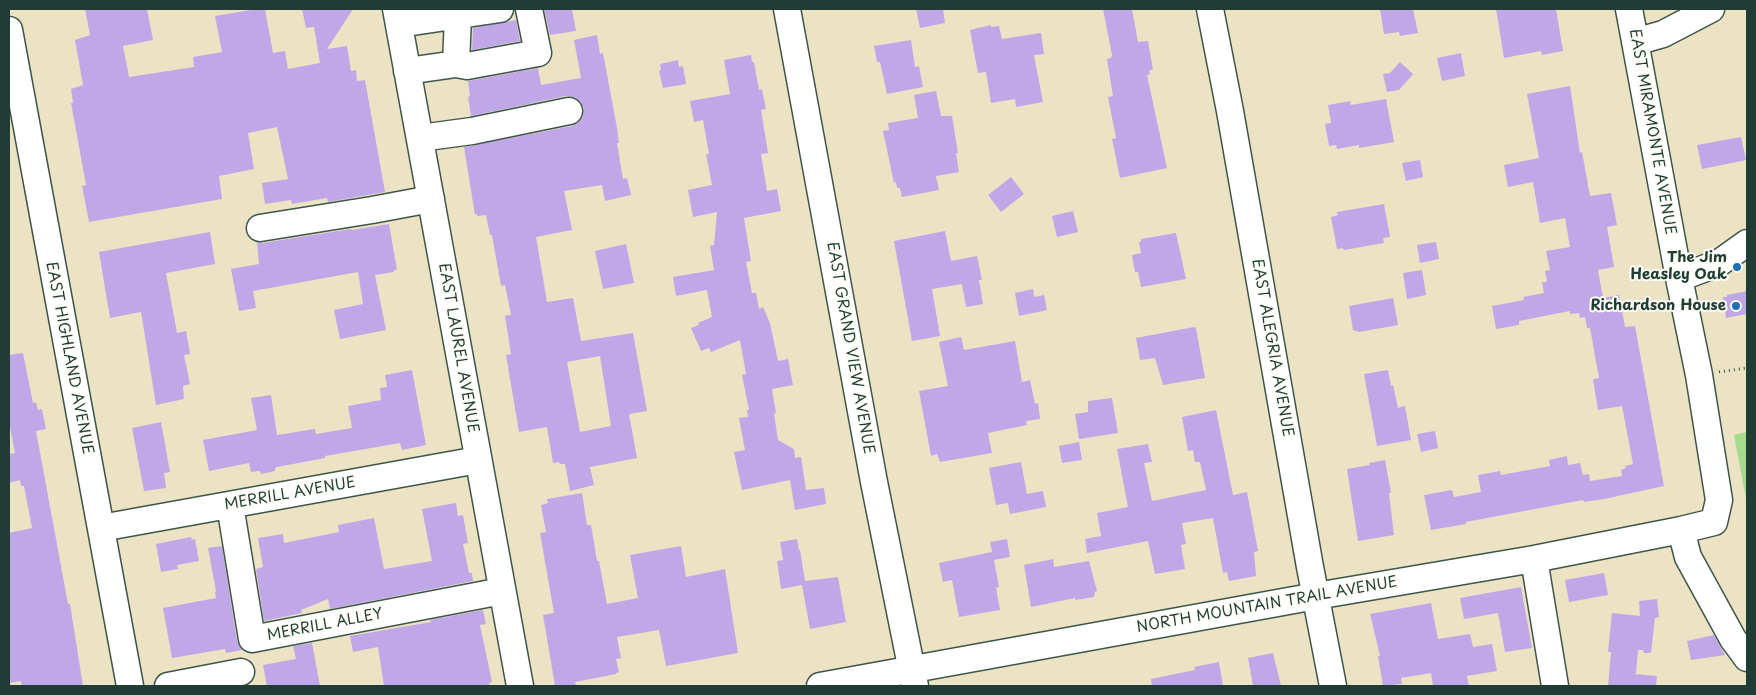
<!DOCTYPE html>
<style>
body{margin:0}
#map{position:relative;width:1756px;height:695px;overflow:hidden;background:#ebe3c3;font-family:"Playpen Sans",sans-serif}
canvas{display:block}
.frame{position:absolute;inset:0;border:10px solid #1f3d34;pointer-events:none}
</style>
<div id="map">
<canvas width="1756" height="695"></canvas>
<div class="frame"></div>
</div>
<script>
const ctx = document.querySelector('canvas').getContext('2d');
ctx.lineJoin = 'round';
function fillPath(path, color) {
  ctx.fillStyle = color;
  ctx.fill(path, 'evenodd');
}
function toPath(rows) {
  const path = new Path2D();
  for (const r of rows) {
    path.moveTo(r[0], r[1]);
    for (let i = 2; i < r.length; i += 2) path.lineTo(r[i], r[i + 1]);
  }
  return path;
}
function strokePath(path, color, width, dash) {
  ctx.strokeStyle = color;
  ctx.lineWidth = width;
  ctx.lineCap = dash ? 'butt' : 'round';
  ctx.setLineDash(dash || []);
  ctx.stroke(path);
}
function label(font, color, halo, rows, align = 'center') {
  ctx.font = font + ' "Playpen Sans",sans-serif';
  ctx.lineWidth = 4;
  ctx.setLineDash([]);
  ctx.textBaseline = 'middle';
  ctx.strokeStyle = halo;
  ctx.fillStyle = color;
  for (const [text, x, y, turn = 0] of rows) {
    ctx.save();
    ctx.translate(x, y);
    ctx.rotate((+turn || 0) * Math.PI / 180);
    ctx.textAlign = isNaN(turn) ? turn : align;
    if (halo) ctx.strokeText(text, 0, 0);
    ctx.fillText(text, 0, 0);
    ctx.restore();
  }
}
fillPath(toPath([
 [1747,432,1747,498,1746,499,1734,435]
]), '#a4db8d');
fillPath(toPath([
 [85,9,147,9,153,40,123,46,129,77,194,67,193,57,222,52,215,16,257,9,265,9,273,53,285,51,288,69,320,63,314,27,306,28,302,9,353,9,327,49,347,46,351,71,356,70,357,81,365,80,385,192,328,202,327,198,292,204,291,200,265,204,262,183,288,179,277,127,248,133,254,169,219,176,222,199,89,222,82,186,86,185,71,103,73,103,71,89,83,85,75,40,90,35],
 [544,9,572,9,576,31,550,35],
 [916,9,943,9,945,23,920,28],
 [1103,9,1132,9,1138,42,1148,41,1153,70,1149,70,1150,74,1147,75,1167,168,1120,178,1112,139,1116,138,1108,97,1113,96,1107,59,1111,58,1112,55],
 [1380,9,1413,9,1418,33,1400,36,1399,32,1384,34],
 [1496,9,1556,9,1563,51,1542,55,1541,51,1504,58],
 [516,20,520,41,472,50,473,28],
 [991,25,991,27,999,26,1002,39,1041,33,1044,54,1034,55,1043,102,1016,107,1015,99,991,103,986,72,978,73,970,30],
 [597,35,600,54,603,53,617,128,619,143,617,143,623,179,627,178,631,195,605,201,602,185,564,191,572,230,536,237,547,302,573,298,581,341,633,333,647,411,629,414,637,458,590,467,594,485,570,491,565,464,560,464,559,462,553,463,547,427,519,432,506,355,511,354,505,316,511,315,505,285,501,286,492,235,490,235,486,215,477,216,477,214,475,215,464,147,572,126,579,122,583,116,584,108,580,101,574,97,566,96,471,116,468,97,470,96,468,81,538,68,541,85,581,78,574,40],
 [600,356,611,426,580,432,567,362],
 [911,40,915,67,919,66,923,87,887,94,880,62,877,62,874,46],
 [1461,53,1465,76,1442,81,1437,58],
 [751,55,752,62,754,62,759,90,762,89,766,109,761,110,768,153,761,154,767,191,777,189,781,211,744,218,751,261,746,262,752,293,756,293,759,309,763,307,770,323,778,361,788,359,793,385,772,389,776,413,774,414,778,440,794,449,795,458,801,457,806,490,824,488,826,504,795,510,790,480,742,490,734,452,745,450,739,418,748,417,747,410,749,410,742,375,746,374,740,340,711,352,709,348,701,351,691,328,699,325,698,323,712,317,707,290,676,296,673,277,714,270,710,246,714,245,717,212,693,217,688,190,712,185,706,154,709,154,703,120,694,122,690,101,730,94,724,60],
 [678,60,679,67,683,66,686,84,663,88,659,71,661,70,660,64],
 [1400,62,1413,74,1399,90,1387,92,1383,74,1390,73],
 [1570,86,1580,153,1582,152,1590,196,1611,193,1617,225,1607,227,1614,267,1598,270,1603,298,1619,295,1625,327,1635,326,1664,486,1604,499,1584,502,1583,500,1466,522,1466,524,1431,530,1424,495,1452,490,1454,497,1481,492,1478,475,1500,471,1501,475,1550,466,1549,460,1567,456,1568,465,1580,463,1583,475,1589,474,1590,481,1622,476,1621,470,1626,468,1625,466,1633,464,1622,406,1598,410,1593,379,1599,378,1590,328,1587,328,1585,317,1580,318,1579,313,1570,314,1570,311,1519,321,1519,325,1496,329,1492,306,1524,300,1523,297,1544,293,1542,282,1547,282,1545,271,1550,270,1546,251,1570,247,1565,218,1540,223,1533,182,1508,187,1504,165,1539,158,1527,94],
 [936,91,941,116,952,116,958,153,956,153,959,172,936,176,939,190,902,197,900,188,897,188,896,182,894,183,883,131,889,130,888,123,918,118,914,95],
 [1386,99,1394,142,1359,148,1359,145,1337,149,1336,145,1329,146,1325,124,1331,123,1328,105,1350,101,1351,105],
 [1741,137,1746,160,1702,169,1697,145],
 [1420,160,1423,177,1406,181,1402,163],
 [1011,177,1024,194,1001,212,988,195],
 [1384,204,1390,237,1383,238,1384,243,1344,250,1343,248,1337,249,1331,217,1338,215,1337,212],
 [1073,211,1078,232,1057,237,1052,216],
 [389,224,397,270,394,270,394,272,375,275,386,330,340,339,334,310,363,304,358,272,253,291,256,308,239,311,231,269,259,264,257,242,262,243,351,229,352,230],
 [945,231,951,261,977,256,982,280,979,280,983,304,966,307,962,284,932,289,940,336,912,341,894,241],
 [210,232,215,264,166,273,177,333,186,331,190,354,184,355,190,384,183,386,184,399,156,405,141,312,110,318,99,252],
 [1176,233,1186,279,1141,287,1138,272,1135,272,1132,255,1141,253,1139,242,1141,242,1141,239],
 [1436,242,1439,259,1420,263,1417,245],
 [626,244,634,283,603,289,595,251],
 [1422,270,1426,295,1407,299,1403,273],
 [1033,289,1034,297,1044,295,1047,310,1019,316,1015,293],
 [1747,291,1747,314,1726,318,1723,297,1727,297,1727,295],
 [1393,298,1398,325,1359,332,1353,330,1349,306],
 [1194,327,1196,328,1205,378,1163,385,1155,358,1140,360,1136,338],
 [961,337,964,350,1015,341,1022,382,1030,380,1035,404,1038,403,1040,419,1026,421,1027,425,988,433,992,453,940,462,937,454,931,456,919,391,948,386,939,342],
 [23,353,33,403,36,402,38,410,42,409,46,429,36,431,68,604,70,604,83,686,22,686,21,681,9,683,9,533,32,528,24,486,21,486,20,480,9,483,9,454,15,453,9,422,9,355],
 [412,370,426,445,402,450,400,443,325,456,325,458,277,467,275,468,275,471,261,474,260,471,251,472,249,463,209,471,203,440,257,430,251,398,271,395,277,435,315,429,316,434,352,428,348,406,381,400,380,388,387,387,385,375],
 [1388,370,1391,386,1393,385,1398,408,1405,406,1411,440,1377,446,1364,374],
 [1112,398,1118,433,1079,439,1075,414,1088,412,1088,401],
 [1216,410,1233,495,1247,492,1258,551,1254,552,1256,576,1229,581,1227,572,1223,573,1213,518,1182,523,1186,544,1181,545,1185,569,1155,574,1148,541,1087,553,1085,539,1101,536,1097,513,1128,507,1117,449,1148,444,1152,462,1144,463,1152,501,1206,490,1200,462,1195,462,1193,450,1188,451,1182,417],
 [161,422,170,472,164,473,166,488,144,491,132,428],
 [1435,431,1438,448,1421,452,1417,434],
 [1079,442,1082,460,1062,463,1059,446],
 [1385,460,1391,493,1389,493,1394,535,1358,541,1347,469,1370,465,1369,463],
 [1021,462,1027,494,1043,491,1046,507,1010,514,1008,503,996,505,989,468],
 [582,493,587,525,591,525,597,561,599,561,607,604,638,598,630,555,681,546,686,577,725,569,738,653,666,666,659,630,617,637,621,658,616,659,619,672,616,673,616,674,575,682,576,685,555,686,543,615,554,613,540,533,546,532,541,505,548,503,547,499],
 [456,503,458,516,463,515,468,543,463,544,469,573,472,573,473,581,330,609,328,599,301,610,302,613,264,621,256,569,263,567,258,538,283,534,284,543,339,532,338,525,374,518,384,569,432,561,422,509],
 [191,537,192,540,195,539,199,561,177,565,178,569,161,572,156,544],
 [797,539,799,550,800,550,805,581,838,577,846,622,810,629,802,585,781,589,777,561,783,560,780,542],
 [1007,539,1010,557,994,560,999,587,996,588,1000,610,959,617,952,580,943,582,939,563,992,552,990,542],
 [222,546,237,641,242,650,226,653,225,649,172,658,163,608,216,598,215,592,216,591,208,548],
 [1053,559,1054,567,1089,561,1097,591,1095,592,1094,597,1075,600,1075,598,1031,607,1024,565],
 [1604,573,1608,595,1569,602,1565,580],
 [1521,587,1532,648,1505,652,1498,613,1464,619,1460,598],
 [1657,599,1659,617,1655,618,1651,653,1644,653,1643,650,1638,650,1636,673,1634,674,1657,676,1656,686,1608,686,1611,652,1608,652,1612,613,1640,616,1639,601],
 [1431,603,1438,639,1470,634,1473,647,1492,644,1497,671,1467,676,1469,686,1433,686,1431,673,1401,678,1402,684,1383,686,1378,656,1380,656,1370,614],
 [483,610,486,624,480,625,492,682,489,683,490,686,384,686,378,647,353,652,350,636,431,622,430,620],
 [1714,635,1725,655,1691,660,1687,641],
 [312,643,320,686,267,686,263,665,296,659,293,646],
 [1273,653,1281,686,1253,686,1248,658],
 [1219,662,1223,686,1152,686,1151,679,1195,670,1194,667]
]), '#c0a8e8');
const minor = toPath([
 [396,9,520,686],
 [787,9,874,482,915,686],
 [1210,9,1230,111,1310,567,1333,686],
 [399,24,500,9],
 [9,30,130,686],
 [1635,42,1663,34,1711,9],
 [456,64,467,66,538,53,529,9],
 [407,71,456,64,458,16],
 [420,138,472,131,569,111],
 [260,228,372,210,431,199],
 [1679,278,1719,263,1747,243],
 [230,505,252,639,502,591],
 [101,528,478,460],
 [1681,530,1688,557,1733,639,1747,658],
 [1534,559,1555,686],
 [168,686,241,672],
 [820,686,1316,596,1534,559,1681,530,1714,522,1719,500,1699,375,1679,278,1629,9]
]);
strokePath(minor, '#3e5649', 29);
strokePath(toPath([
 [1719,372,1747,368]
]), '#3e5649', 3, [1, 4]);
strokePath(minor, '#fff', 26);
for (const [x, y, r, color] of [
 [1737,267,5,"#1f6fb2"],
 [1736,306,5,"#1f6fb2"]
]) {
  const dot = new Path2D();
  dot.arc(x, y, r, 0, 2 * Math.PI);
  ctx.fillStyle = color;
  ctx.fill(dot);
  strokePath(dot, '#fdfcf7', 2);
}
label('15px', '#1f3d34', '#fdfcf7', [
 ["EAST MIRAMONTE AVENUE",1652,132,80],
 ["EAST LAUREL AVENUE",458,348,80],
 ["EAST GRAND VIEW AVENUE",850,348,80],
 ["EAST ALEGRIA AVENUE",1272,348,80],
 ["EAST HIGHLAND AVENUE",69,358,79],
 ["MERRILL AVENUE",290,494,-10],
 ["NORTH MOUNTAIN TRAIL AVENUE",1267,605,-10],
 ["MERRILL ALLEY",325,625,-11]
]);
label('bold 15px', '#1f3d34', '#fdfcf7', [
 ["The Jim",1727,258],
 ["Heasley Oak",1727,275],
 ["Richardson House",1726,306]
], 'right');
</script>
